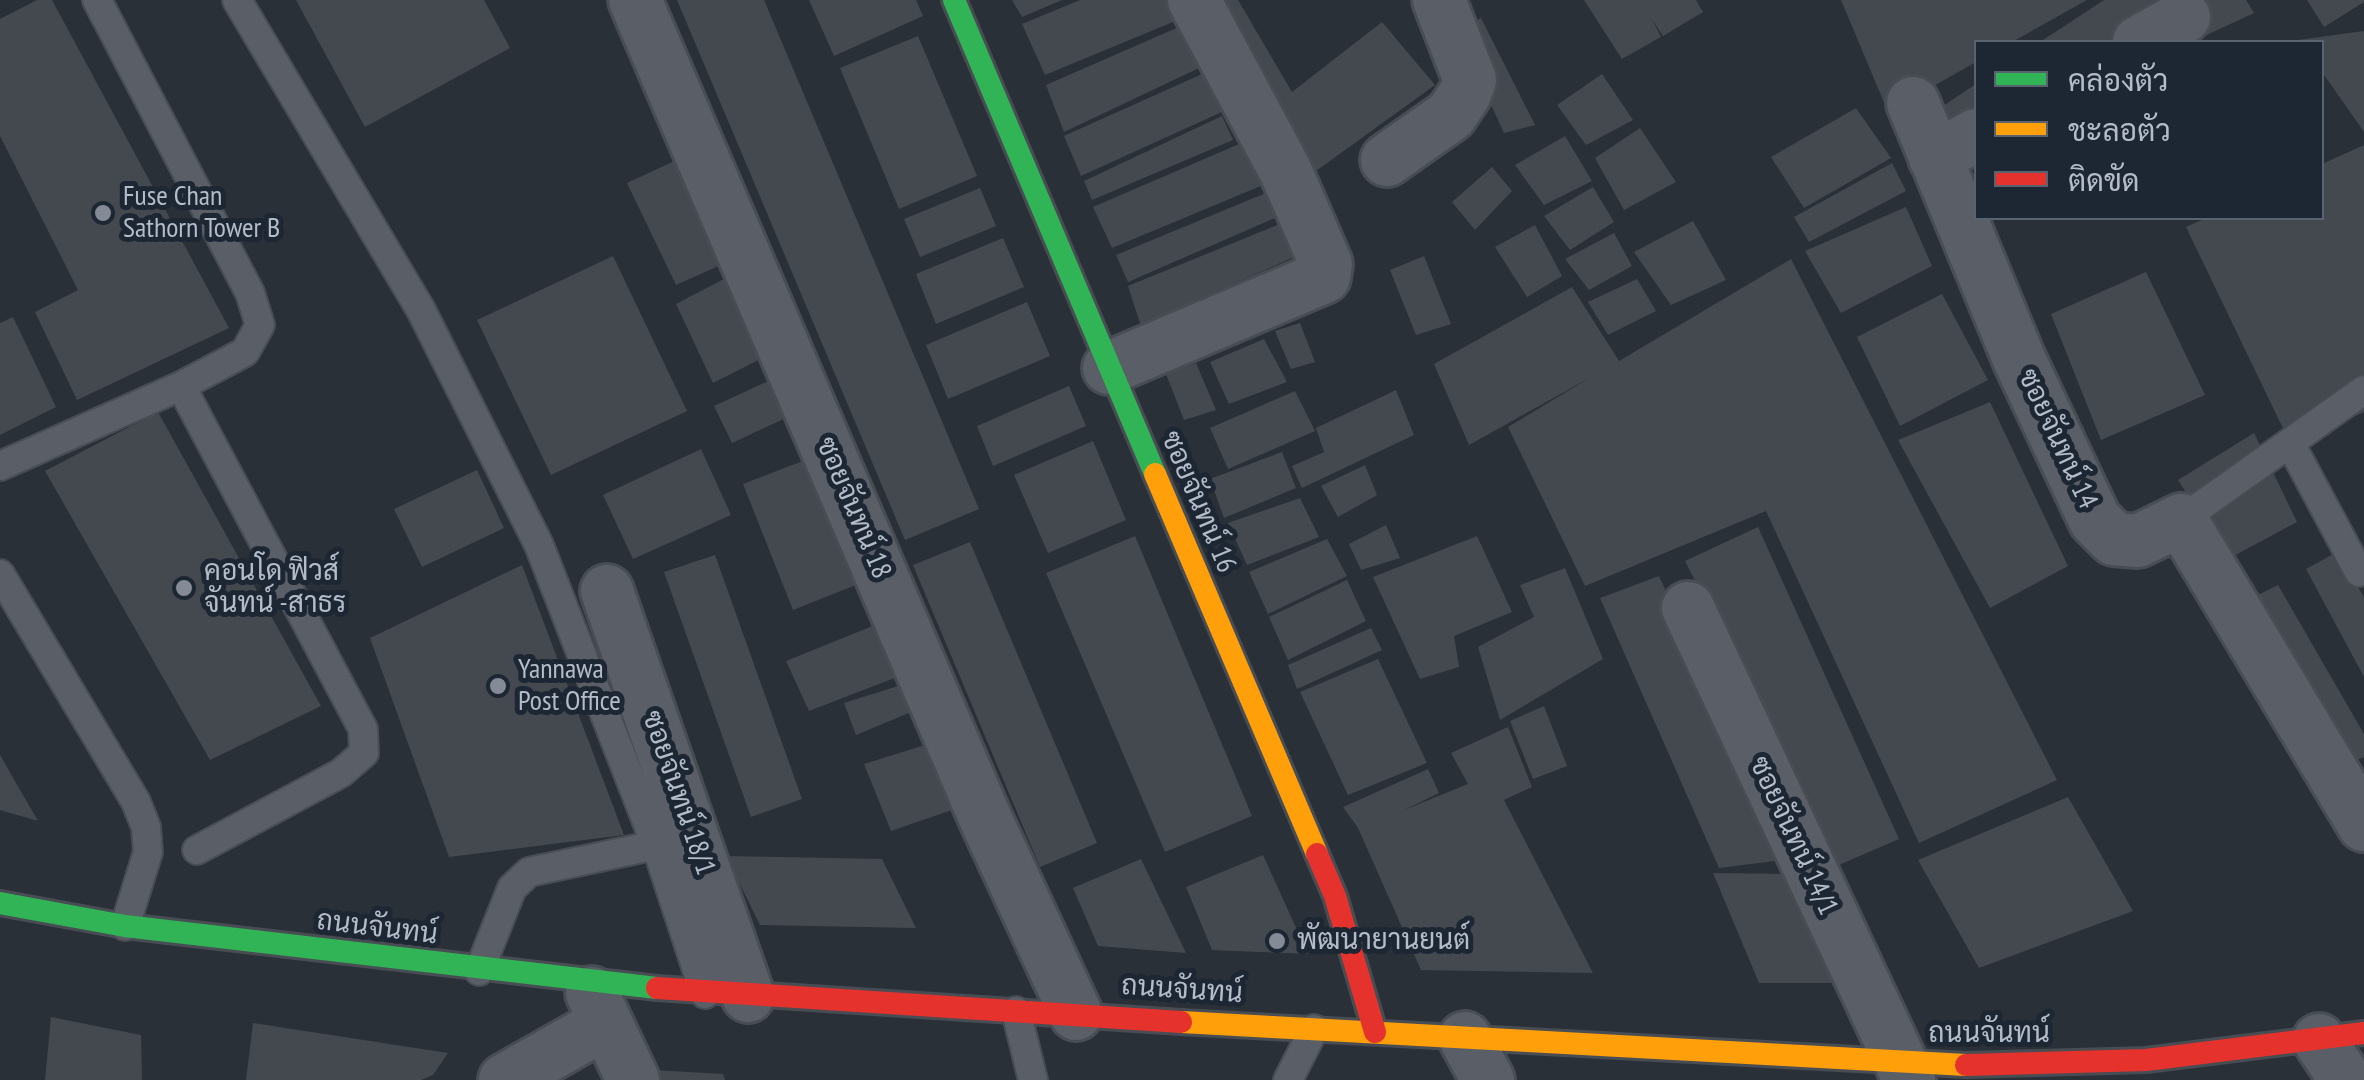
<!DOCTYPE html>
<meta charset="utf-8">
<style>
body{margin:0}
#map{position:relative;width:2364px;height:1080px;overflow:hidden;background:#2a3038;font-family:"PT Sans Narrow",Sarabun,sans-serif}
canvas{display:block}
.legend{position:absolute;left:1974px;top:40px;width:350px;height:180px;box-sizing:border-box;background:#1d2633;border:2px solid #59626f;margin:0;padding:12px 18px;list-style:none;font-size:30px;color:#b4bcc9}
.legend li{display:flex;align-items:center;gap:20px;height:50px}
.legend b{width:50px;border:2px solid #59626f}
</style>
<div id="map">
<canvas width="2364" height="1080"></canvas>
<ul class="legend">
<li><b style="height:12px;background:#30b455"></b>คล่องตัว</li>
<li><b style="height:12px;background:#ff9f0a"></b>ชะลอตัว</li>
<li><b style="height:12px;background:#e5322d"></b>ติดขัด</li>
</ul>
</div>
<script>
const ctx = document.querySelector('canvas').getContext('2d');
ctx.lineJoin = 'round';
function fillPath(path, color) {
  ctx.fillStyle = color;
  ctx.fill(path, 'evenodd');
}
function toPath(rows) {
  const path = new Path2D();
  for (const r of rows) {
    path.moveTo(r[0], r[1]);
    for (let i = 2; i < r.length; i += 2) path.lineTo(r[i], r[i + 1]);
  }
  return path;
}
function strokePath(path, color, width, dash) {
  ctx.strokeStyle = color;
  ctx.lineWidth = width;
  ctx.lineCap = dash ? 'butt' : 'round';
  ctx.setLineDash(dash || []);
  ctx.stroke(path);
}
function label(font, color, halo, rows, align = 'center') {
  ctx.font = font + ' "PT Sans Narrow",Sarabun,sans-serif';
  ctx.lineWidth = 10;
  ctx.setLineDash([]);
  ctx.textBaseline = 'middle';
  ctx.strokeStyle = halo;
  ctx.fillStyle = color;
  for (const [text, x, y, turn = 0] of rows) {
    ctx.save();
    ctx.translate(x, y);
    ctx.rotate((+turn || 0) * Math.PI / 180);
    ctx.textAlign = isNaN(turn) ? turn : align;
    if (halo) ctx.strokeText(text, 0, 0);
    ctx.fillText(text, 0, 0);
    ctx.restore();
  }
}
fillPath(toPath([
 [37,0,52,0,229,328,77,400,35,312,78,290,0,136,0,19],
 [296,0,484,0,510,48,365,127],
 [677,0,764,0,979,509,905,540],
 [809,0,916,0,923,16,834,56],
 [1012,0,1062,0,1022,17],
 [1080,0,1177,0,1185,17,1045,75,1022,24],
 [1212,0,1238,0,1292,92,1382,22,1435,85,1316,171],
 [1584,0,1696,0,1703,12,1663,36,1652,19,1661,37,1622,59],
 [1841,0,2087,0,2012,42,1976,42,1976,62,1888,112],
 [2104,0,2169,0,2113,42,2040,42],
 [2178,0,2246,0,2254,13,2200,38],
 [2307,0,2364,0,2364,2,2324,27],
 [1481,18,1535,125,1504,133,1457,31],
 [1181,26,1199,68,1064,132,1046,85],
 [2364,31,2364,132,2322,72,2322,42,2298,40],
 [918,36,977,176,899,209,840,68],
 [1202,74,1224,111,1081,176,1064,136],
 [1602,74,1633,120,1586,145,1557,105],
 [1976,84,1976,126,1925,118],
 [1856,108,1891,158,1804,208,1771,157],
 [1222,116,1233,140,1092,200,1084,181],
 [1640,128,1676,182,1624,210,1595,158],
 [1565,136,1592,181,1544,205,1515,165],
 [1246,141,1268,183,1112,248,1093,207],
 [2364,145,2364,412,2291,445,2186,227,2206,218,2322,218,2322,164],
 [694,152,743,255,676,285,627,183],
 [1892,163,1906,191,1809,242,1794,217],
 [1492,167,1512,191,1475,230,1452,202],
 [1593,187,1614,222,1570,250,1544,216],
 [980,188,996,226,920,257,904,219],
 [1273,190,1284,214,1128,282,1116,255],
 [1906,207,1932,266,1841,313,1805,251],
 [1287,221,1303,253,1193,302,1333,245,1151,357,1128,286],
 [1693,221,1726,280,1671,305,1634,252],
 [1535,225,1562,276,1527,297,1495,247],
 [1614,233,1632,266,1589,290,1565,259],
 [1003,238,1024,287,936,324,916,274],
 [613,256,687,411,551,475,477,320],
 [1424,256,1451,324,1416,335,1390,270],
 [1791,259,2057,780,1919,843,1766,511,1585,586,1508,427,1591,377,1469,445,1434,364,1572,287,1619,361],
 [741,270,780,349,713,383,676,304],
 [2146,272,2205,395,2101,440,2051,314],
 [1637,279,1656,311,1608,335,1588,302],
 [1942,294,1988,380,1900,426,1857,337],
 [1027,302,1050,356,948,399,926,345],
 [13,317,56,407,0,435,0,323],
 [1300,323,1315,362,1291,369,1275,331],
 [1264,339,1287,382,1229,404,1210,362],
 [1196,363,1216,410,1184,420,1166,374],
 [790,371,807,408,732,443,714,406],
 [1069,386,1086,426,993,466,977,426],
 [1396,390,1414,435,1302,488,1292,466,1324,452,1316,428],
 [1295,391,1315,431,1228,469,1210,428],
 [1990,402,2068,566,1990,608,1898,440],
 [158,412,321,706,210,760,45,471],
 [2254,433,2297,522,2228,559,2178,480],
 [1093,441,1126,520,1048,553,1014,475],
 [701,449,731,515,633,559,603,495],
 [826,452,876,577,793,610,743,484],
 [1282,452,1296,488,1224,518,1210,479],
 [1365,465,1377,495,1338,517,1321,486],
 [477,470,504,528,422,567,394,509],
 [1300,498,1319,537,1247,565,1228,523],
 [1386,525,1400,558,1361,570,1349,544],
 [1758,527,1899,839,1839,865,1685,561],
 [1135,536,1252,816,1165,852,1046,573],
 [1477,536,1512,612,1454,636,1459,667,1420,679,1373,577],
 [1327,539,1347,576,1268,614,1249,572],
 [970,542,1097,843,1040,867,913,565],
 [2337,552,2364,597,2364,677,2306,569],
 [715,555,802,799,751,817,664,572],
 [522,565,624,835,449,857,370,638],
 [1565,568,1603,659,1500,720,1478,647,1534,617,1520,585],
 [1659,576,1790,859,1719,868,1600,598],
 [1347,580,1366,621,1288,660,1269,617],
 [2278,585,2364,734,2364,757,2347,764,2252,598],
 [875,625,897,677,809,711,786,661],
 [1371,628,1382,650,1297,689,1288,665],
 [1378,659,1427,763,1348,795,1300,692],
 [917,680,928,705,856,735,844,703],
 [1544,706,1567,766,1533,779,1510,721],
 [1508,727,1532,787,1504,800,1593,973,1421,970,1358,828,1343,807,1428,769,1439,793,1404,810,1468,784,1451,753],
 [944,739,972,803,891,831,864,764],
 [0,755,38,821,0,810],
 [2068,797,2133,911,1979,968,1918,860],
 [1263,855,1308,954,1212,950,1186,887],
 [726,856,882,859,916,928,760,925],
 [1141,859,1186,953,1098,946,1073,888],
 [1713,873,1791,874,1840,983,1759,983],
 [51,1017,141,1035,142,1080,45,1080],
 [253,1023,448,1053,433,1075,421,1080,246,1080],
 [653,1070,723,1074,725,1080,658,1080]
]), '#444950');
const lane = toPath([
 [97,0,250,293,260,325,245,352,181,386,363,729,364,753,341,773,197,850],
 [237,0,421,310,539,545,656,845],
 [2291,445,2359,572],
 [0,466,181,386],
 [2181,520,2364,390],
 [0,574,136,802,146,827,148,852,125,926],
 [479,971,512,888,529,872,656,845,705,994],
 [1016,1011,1033,1080],
 [1288,1080,1314,1029]
]);
const street = toPath([
 [635,0,986,820,1076,1014],
 [2139,42,2184,17],
 [1913,103,2019,359,2095,520,2114,539,2138,541,2181,520,2364,825],
 [1935,158,1976,135],
 [1387,160,1451,115,1465,94,1470,80,1439,0],
 [1109,368,1324,277,1326,264,1286,172,1194,0],
 [607,591,748,996],
 [1688,608,1909,1080],
 [592,993,633,1080],
 [1465,1038,1488,1080],
 [2319,1040,2346,1080],
 [505,1080,604,1024]
]);
const fast = toPath([
 [954,0,1155,474],
 [0,903,125,926,657,988]
]);
const slow = toPath([
 [1155,474,1317,854],
 [1181,1022,1966,1065]
]);
const jam = toPath([
 [1317,854,1335,896,1375,1032],
 [657,988,1181,1022],
 [1966,1065,2146,1060,2364,1033]
]);
strokePath(lane, '#484c53', 32);
strokePath(street, '#484c53', 58);
strokePath(fast, '#484c53', 28);
strokePath(slow, '#484c53', 28);
strokePath(jam, '#484c53', 28);
strokePath(lane, '#5a5e66', 28);
strokePath(street, '#5a5e66', 52);
strokePath(fast, '#30b455', 22);
strokePath(slow, '#ff9f0a', 22);
strokePath(jam, '#e5322d', 22);
for (const [x, y, r, color] of [
 [103,213,10,"#848b96"],
 [184,588,10,"#848b96"],
 [498,686,10,"#848b96"],
 [1277,941,10,"#848b96"]
]) {
  const dot = new Path2D();
  dot.arc(x, y, r, 0, 2 * Math.PI);
  ctx.fillStyle = color;
  ctx.fill(dot);
  strokePath(dot, '#1d2633', 4);
}
label('28px', '#b4bcc9', '#1d2633', [
 ["Fuse Chan",123,197],
 ["Sathorn Tower B",123,229],
 ["คอนโด ฟิวส์",204,572],
 ["จันทน์ -สาธร",204,604],
 ["Yannawa",518,670],
 ["Post Office",518,702],
 ["พัฒนายานยนต์",1297,941]
], 'left');
label('28px', '#b4bcc9', '#1d2633', [
 ["ซอยจันทน์ 14",2057,439,65],
 ["ซอยจันทน์ 16",1198,502,67],
 ["ซอยจันทน์ 18",853,508,67],
 ["ซอยจันทน์ 18/1",678,793,71],
 ["ซอยจันทน์ 14/1",1793,836,65],
 ["ถนนจันทน์",377,928,7],
 ["ถนนจันทน์",1182,990,4],
 ["ถนนจันทน์",1989,1034]
]);
</script>
